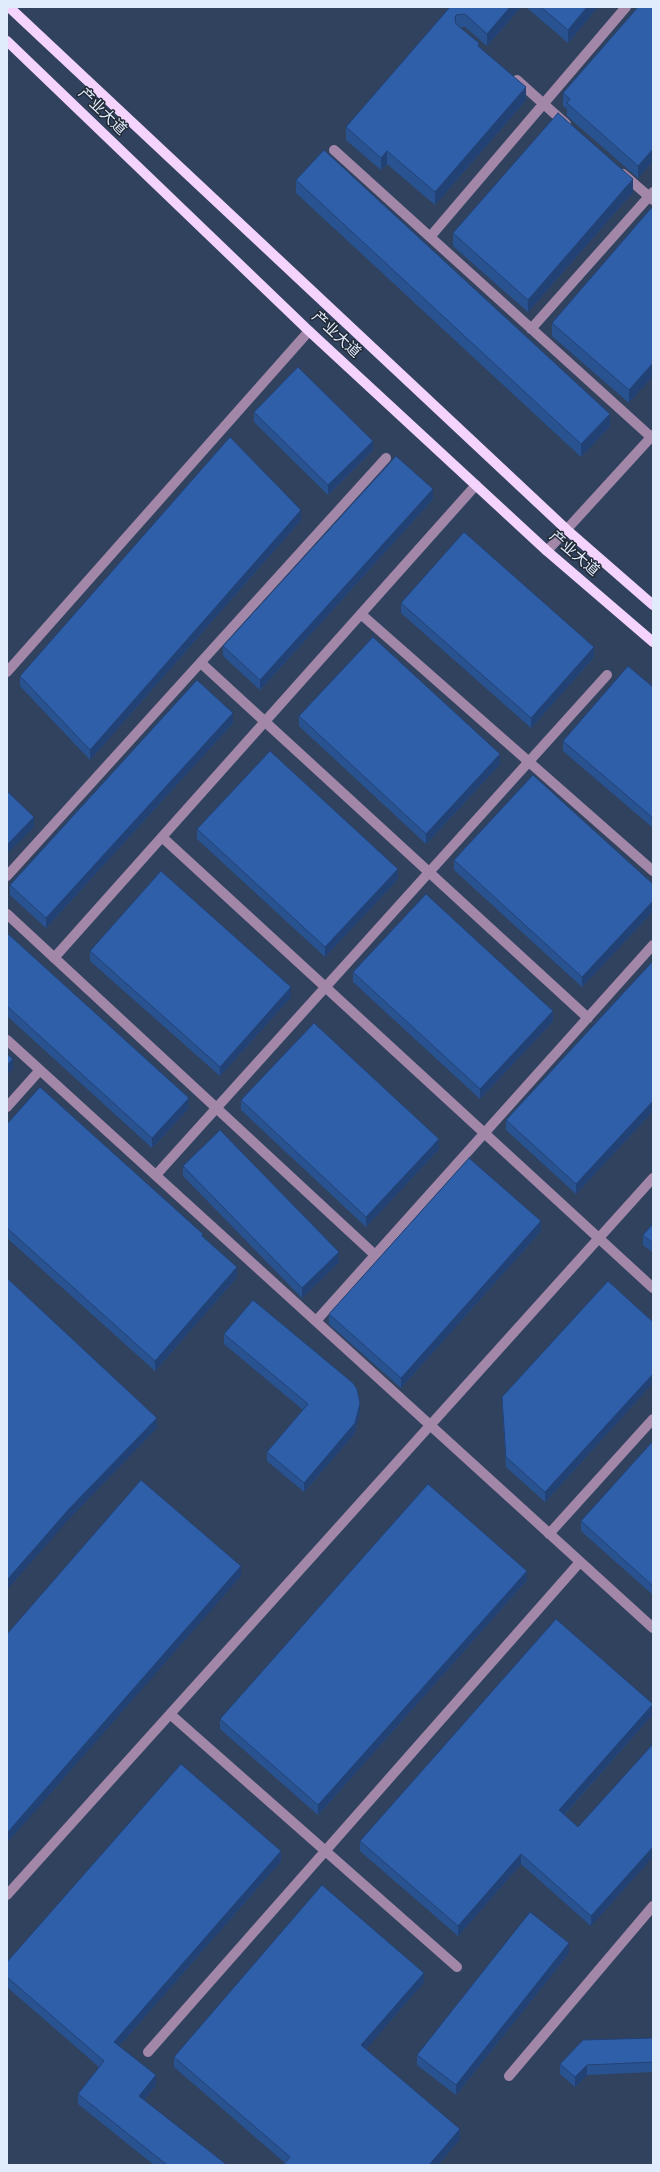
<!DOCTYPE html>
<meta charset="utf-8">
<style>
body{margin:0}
#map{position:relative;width:660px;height:2172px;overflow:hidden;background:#31425e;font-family:Signika,sans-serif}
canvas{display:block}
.frame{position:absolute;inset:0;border:8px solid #e0ebfc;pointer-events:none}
</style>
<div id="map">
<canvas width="660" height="2172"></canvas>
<div class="frame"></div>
</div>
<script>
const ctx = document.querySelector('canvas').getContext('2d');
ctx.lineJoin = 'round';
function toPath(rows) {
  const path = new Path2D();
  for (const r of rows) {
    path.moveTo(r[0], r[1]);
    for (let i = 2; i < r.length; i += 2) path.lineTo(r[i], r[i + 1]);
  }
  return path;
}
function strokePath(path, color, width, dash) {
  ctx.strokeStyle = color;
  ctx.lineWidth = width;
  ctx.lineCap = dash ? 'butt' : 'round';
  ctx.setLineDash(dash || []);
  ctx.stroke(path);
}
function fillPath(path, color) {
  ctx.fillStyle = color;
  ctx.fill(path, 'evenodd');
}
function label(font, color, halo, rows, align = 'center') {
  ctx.font = font + ' Signika,"Noto Sans SC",sans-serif';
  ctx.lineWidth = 3;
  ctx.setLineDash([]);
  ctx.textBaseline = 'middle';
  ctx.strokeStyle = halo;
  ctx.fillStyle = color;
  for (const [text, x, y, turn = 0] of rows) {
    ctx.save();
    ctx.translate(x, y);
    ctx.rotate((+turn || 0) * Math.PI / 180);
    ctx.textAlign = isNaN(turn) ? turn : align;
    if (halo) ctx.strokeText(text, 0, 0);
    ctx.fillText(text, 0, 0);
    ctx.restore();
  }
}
strokePath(toPath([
 [517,80,566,124],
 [334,150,651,437],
 [623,174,653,200],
 [430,237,626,7],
 [531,329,653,192],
 [547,551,653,435],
 [362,615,653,871],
 [201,663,588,1018],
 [7,672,309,331],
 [162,837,653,1288],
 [7,876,386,458],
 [7,914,375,1255],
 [54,958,476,485],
 [7,1040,653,1628],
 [7,1107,40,1070],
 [156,1175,607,675],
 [316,1321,653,945],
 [549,1534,653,1419],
 [170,1714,457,1967],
 [7,1895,653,1178],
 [148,2052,580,1562],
 [509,2076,653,1906]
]), '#a287a9', 10);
strokePath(toPath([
 [9,7,567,530,653,605],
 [7,41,309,331,547,551,653,642]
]), '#f4d3fd', 10);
fillPath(toPath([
 [450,7,521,7,487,46,465,27,460,27,479,46,526,100,435,205,387,164,381,170,346,140,346,127],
 [526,7,598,7,568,43],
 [653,7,653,161,638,178,567,116,567,109,563,106,563,93],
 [296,180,610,426,581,457,296,193],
 [633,192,528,312,453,246,453,233],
 [653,206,629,403,552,336,552,323],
 [254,412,373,450,328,495,254,422],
 [433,499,260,690,223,656,223,646],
 [301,520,90,760,20,686,20,676],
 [401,603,594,657,531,728,401,613],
 [653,687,653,828,563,751,563,741],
 [299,716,500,764,426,844,299,726],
 [233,723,46,928,10,895,10,885],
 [197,829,398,879,325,957,197,839],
 [454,860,653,884,653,911,582,987,454,870],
 [7,933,189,1108,152,1148,7,1016],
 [90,951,291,997,220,1076,90,961],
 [653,961,653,1111,576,1194,506,1130,506,1120],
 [353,972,553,1021,480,1099,353,982],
 [241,1100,439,1149,366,1227,241,1110],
 [7,1124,203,1237,237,1277,155,1371,7,1238],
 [183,1166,339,1262,302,1298,183,1176],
 [653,1224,653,1253,643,1245,643,1235],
 [541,1231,401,1388,329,1324,329,1314],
 [653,1322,653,1383,545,1502,506,1467,502,1407,502,1397],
 [224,1334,360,1413,355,1433,304,1492,267,1461,267,1452,303,1410,224,1344],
 [653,1441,653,1595,581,1531,581,1521],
 [527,1580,318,1815,220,1729,220,1719],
 [653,1714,564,1815,578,1827,653,1744,591,1926,521,1864,458,1936,360,1851,360,1841],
 [281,1861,119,2046,156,2085,144,2100,227,2165,154,2165,78,2104,78,2094,99,2067,7,1987,7,1962],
 [569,1953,456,2095,417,2065,417,2055],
 [424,1982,366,2049,460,2139,438,2165,283,2165,285,2163,174,2067,174,2057],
 [653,2038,653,2072,587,2075,575,2087,560,2074,560,2064]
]), '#295291');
fillPath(toPath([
 [510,7,521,7,487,46,487,34],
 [587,7,598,7,568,43,568,30],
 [456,15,456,27,455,18],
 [526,87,526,100,435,205,435,192],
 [653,149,653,161,638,178,638,166],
 [387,151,387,164,381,170,381,158],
 [633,179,633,192,528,312,528,300],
 [653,363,653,376,629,403,629,390],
 [610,414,610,426,581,457,581,444],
 [373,441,373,450,328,495,328,485],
 [433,489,433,499,260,690,260,680],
 [301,510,301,520,90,760,90,750],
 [594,647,594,657,531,728,531,718],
 [233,713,233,723,46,928,46,918],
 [500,754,500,764,426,844,426,834],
 [34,817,34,827,7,854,7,845],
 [398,869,398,879,325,957,325,947],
 [653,901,653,911,582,987,582,977],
 [291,987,291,997,220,1076,220,1067],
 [553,1011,553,1021,480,1099,480,1089],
 [13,1059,13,1069,7,1075,7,1065],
 [189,1098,189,1108,152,1148,152,1138],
 [653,1101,653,1111,576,1194,576,1184],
 [439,1139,439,1149,366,1227,366,1217],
 [541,1221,541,1231,401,1388,401,1378],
 [339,1252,339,1262,302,1298,302,1288],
 [237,1267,237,1277,155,1371,155,1361],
 [653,1374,653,1383,545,1502,545,1492],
 [360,1403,360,1413,355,1433,304,1492,304,1483],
 [157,1418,157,1428,69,1519,7,1590,7,1580,69,1509],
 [241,1566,241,1576,7,1843,7,1833],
 [527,1571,527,1580,318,1815,318,1805],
 [653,1704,653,1714,559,1820,559,1810],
 [653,1847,653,1857,591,1926,591,1916],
 [281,1851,281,1861,114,2052,114,2042],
 [521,1854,521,1864,458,1936,458,1926],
 [569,1943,569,1953,456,2095,456,2085],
 [424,1973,424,1982,361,2055,361,2045],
 [587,2065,587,2075,575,2087,575,2077],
 [156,2075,156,2085,139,2106,139,2096],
 [460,2129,460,2139,438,2165,429,2165]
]), '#224276');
const building = toPath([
 [450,7,510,7,487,34,465,14,456,15,455,18,456,24,479,43,478,46,526,87,435,192,387,151,381,158,346,127,450,7],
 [541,7,587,7,568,30,541,7],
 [638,7,653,7,653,149,638,166,567,103,570,99,563,93,638,7],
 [558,113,633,179,528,300,453,233,558,113],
 [324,150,610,414,581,444,296,180,324,150],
 [653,206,653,363,629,390,552,323,653,206],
 [298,367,373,441,328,485,254,412,298,367],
 [230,437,301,510,90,750,20,676,230,437],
 [396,456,433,489,260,680,223,646,396,456],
 [464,532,594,647,531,718,401,603,464,532],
 [373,637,500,754,426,834,299,716,373,637],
 [628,666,653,687,653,818,563,741,628,666],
 [197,680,233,713,46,918,10,885,197,680],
 [270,751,398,869,325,947,197,829,270,751],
 [533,775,653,884,653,901,582,977,454,860,533,775],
 [7,791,34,817,7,845,7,791],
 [161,871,291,987,220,1067,90,951,161,871],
 [426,894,553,1011,480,1089,353,972,426,894],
 [7,933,189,1098,152,1138,7,1006,7,933],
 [653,961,653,1101,576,1184,506,1120,653,961],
 [314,1023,439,1139,366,1217,241,1100,314,1023],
 [7,1054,13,1059,7,1065,7,1054],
 [40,1087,203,1234,202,1236,237,1267,155,1361,7,1228,7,1124,40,1087],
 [220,1130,339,1252,302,1288,183,1166,220,1130],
 [469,1158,541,1221,401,1378,329,1314,469,1158],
 [653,1224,653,1243,643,1235,653,1224],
 [7,1278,157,1418,69,1509,7,1580,7,1278],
 [608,1281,653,1322,653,1374,545,1492,506,1457,502,1397,608,1281],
 [253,1300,353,1383,357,1389,360,1403,355,1423,304,1483,267,1452,308,1404,224,1334,253,1300],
 [653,1441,653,1586,581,1521,653,1441],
 [141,1480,241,1566,7,1833,7,1634,141,1480],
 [428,1484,527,1571,318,1805,220,1719,428,1484],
 [556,1619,653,1704,559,1810,578,1827,653,1744,653,1847,591,1916,521,1854,458,1926,360,1841,556,1619],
 [181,1764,281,1851,114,2042,156,2075,139,2096,227,2165,167,2165,78,2094,104,2061,7,1977,7,1962,181,1764],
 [322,1885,424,1973,361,2045,460,2129,429,2165,283,2165,290,2157,174,2057,322,1885],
 [530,1912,569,1943,456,2085,417,2055,530,1912],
 [653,2038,653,2062,587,2065,575,2077,560,2064,583,2040,653,2038]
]);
fillPath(building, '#305fa9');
strokePath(building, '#224276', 1);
label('15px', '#e0ebfc', '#212935', [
 ["产业大道",102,112,44],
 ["产业大道",336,335,43],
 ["产业大道",574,554,41]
]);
</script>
